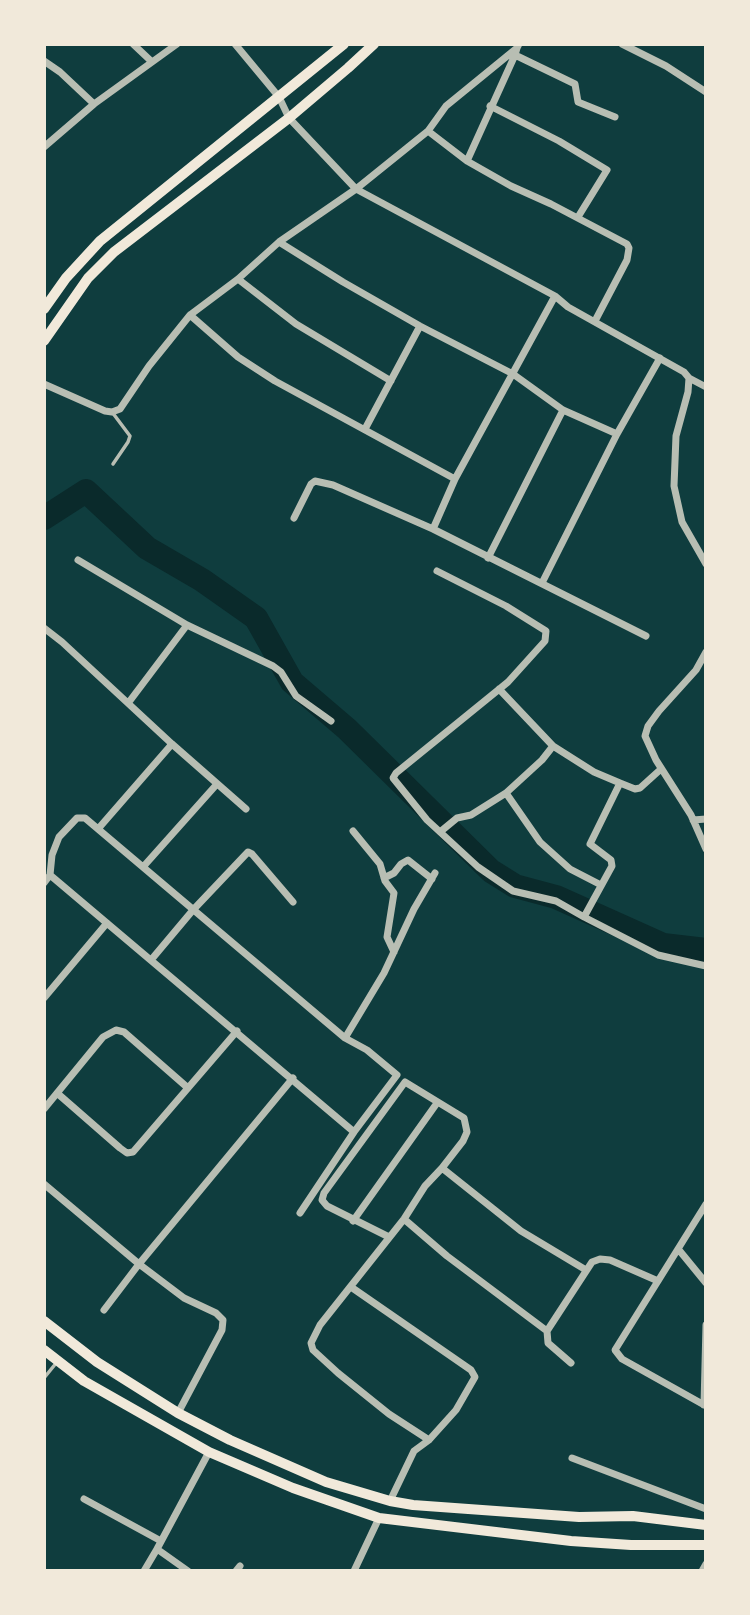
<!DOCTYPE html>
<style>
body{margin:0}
#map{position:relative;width:750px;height:1615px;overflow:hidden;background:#0f3d3e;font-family:Quicksand,sans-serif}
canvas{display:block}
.frame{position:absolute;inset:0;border:46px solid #f1e9da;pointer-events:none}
</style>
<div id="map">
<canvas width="750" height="1615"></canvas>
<div class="frame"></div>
</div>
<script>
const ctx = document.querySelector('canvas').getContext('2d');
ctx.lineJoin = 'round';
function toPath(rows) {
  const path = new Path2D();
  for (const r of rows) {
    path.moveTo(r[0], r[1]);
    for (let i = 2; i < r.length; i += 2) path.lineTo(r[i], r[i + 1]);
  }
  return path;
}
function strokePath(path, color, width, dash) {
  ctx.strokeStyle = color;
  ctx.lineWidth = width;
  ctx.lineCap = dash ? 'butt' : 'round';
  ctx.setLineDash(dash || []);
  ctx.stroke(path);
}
strokePath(toPath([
 [44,518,86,491,147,548,202,580,256,618,292,682,347,729,491,871,515,886,556,897,663,945,706,950]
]), '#0a2a2b', 24);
strokePath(toPath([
 [112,412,130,436,128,442,113,464],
 [44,1378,57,1362]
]), '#b8beb3', 3.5);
strokePath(toPath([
 [133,44,151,61],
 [235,44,279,97,289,118,356,189,555,296,568,307,684,372,689,378,688,392,676,436,674,486,682,522,706,564],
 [622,44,666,66,706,92],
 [517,48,515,55,575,84,578,102,615,117],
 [44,61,60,72,94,104],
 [490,106,559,141,607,170,578,217],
 [428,131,467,161,511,186,551,204,627,244,629,248,627,260,595,321],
 [44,147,94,104,177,44],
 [467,161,515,55],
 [279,242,343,282,420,326,513,374,563,410,617,434],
 [238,279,296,324,391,381],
 [190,315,238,357,275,381,455,479],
 [689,378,706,387],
 [44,384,105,411,112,412,120,409,149,366,190,315,238,279,279,242,356,189,428,131,446,106,517,48,519,44],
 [365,429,420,326],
 [294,518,311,484,315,481,333,485,433,529,646,636],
 [433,529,455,479,555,296],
 [488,558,563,410],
 [78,560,187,625,273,666,281,672,296,696,331,721],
 [437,571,506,606,546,631,545,641,508,682,396,773,393,778,427,820,478,867,513,891,556,901,584,917,612,866,611,860,590,844,620,783,635,789,640,788,661,769],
 [542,583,617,434,660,358],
 [44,628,62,642,172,744,246,809],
 [706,652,696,670,659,711,648,726,645,736,656,760,691,815,706,849],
 [499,689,553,746,594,772,620,783],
 [129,702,187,625],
 [506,793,540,842,570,869,601,885],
 [693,820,706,819],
 [98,829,172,744],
 [353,831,380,864,385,881,394,893,387,937,394,952],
 [440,832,457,818,471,815,506,793,542,760,553,746],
 [143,867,217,784],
 [50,875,354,1132],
 [384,878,394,873,401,864,408,860,432,879],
 [44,883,50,875,52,855,59,837,77,818,85,818,345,1038,367,1050,397,1075,354,1132,300,1213],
 [584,917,658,955,706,966],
 [151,960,193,910,248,852,252,854,293,902],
 [44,998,107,923],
 [345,1038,384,973,414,909,435,873],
 [57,1093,120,1148,127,1153,133,1152,237,1031],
 [44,1109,103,1037,116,1030,124,1032,188,1088],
 [442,1168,521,1231,586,1270],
 [44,1184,139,1264,184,1298,216,1313,223,1320,222,1330,178,1413],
 [706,1204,615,1350,622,1359,706,1406],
 [404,1219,447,1256,547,1331,592,1262,600,1259,610,1260,658,1281],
 [353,1221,437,1103],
 [389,1237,327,1206,322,1200,324,1193,405,1082,464,1118,467,1132,463,1141,442,1168,425,1186,404,1219,320,1325,311,1343,313,1350,338,1373,389,1414,429,1440,414,1451,390,1501],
 [679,1250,706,1283],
 [351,1287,471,1370,475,1377,456,1410,429,1440],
 [104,1310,139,1264,293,1078],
 [547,1331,548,1343,571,1363],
 [704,1405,706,1325],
 [572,1458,706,1509],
 [84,1499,161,1541],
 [157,1549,209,1452],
 [144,1571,157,1549,188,1571],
 [236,1571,240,1566],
 [354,1571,379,1518],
 [702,1571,706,1564]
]), '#b8beb3', 7);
strokePath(toPath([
 [44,309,66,278,100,241,344,44],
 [44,341,88,278,114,252,289,118,348,68,374,44],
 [44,1321,97,1362,178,1413,230,1440,326,1482,390,1501,413,1505,579,1517,633,1516,706,1525],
 [44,1350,84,1381,209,1452,293,1488,379,1518,571,1541,631,1545,706,1545]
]), '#f1e9da', 10);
</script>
